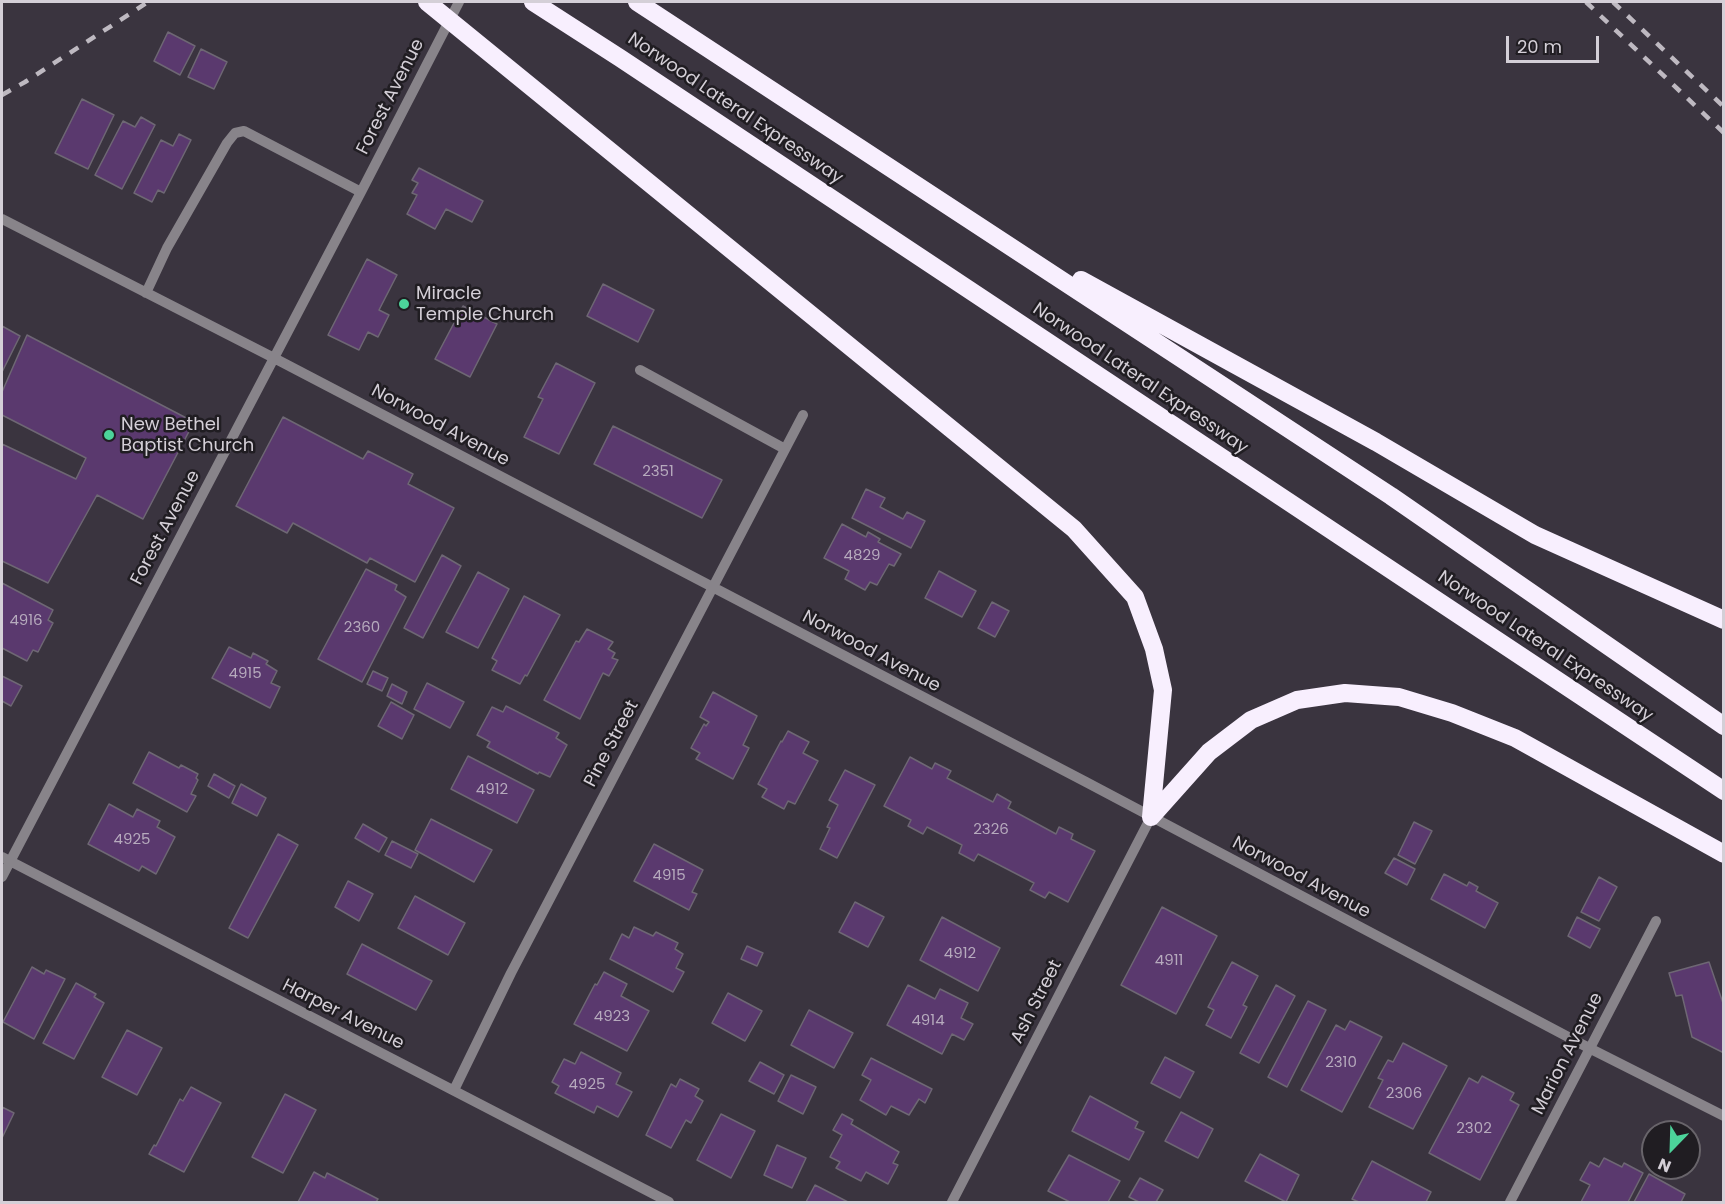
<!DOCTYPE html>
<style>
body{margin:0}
#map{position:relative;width:1725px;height:1204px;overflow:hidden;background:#3a343f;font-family:Poppins,sans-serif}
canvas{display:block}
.frame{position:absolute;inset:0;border:3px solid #d4cfd7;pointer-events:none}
.north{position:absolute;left:1641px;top:1120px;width:60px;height:60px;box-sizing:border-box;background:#201d22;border:2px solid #68646a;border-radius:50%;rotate:203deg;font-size:16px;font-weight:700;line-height:24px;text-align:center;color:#d4cfd7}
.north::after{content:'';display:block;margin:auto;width:21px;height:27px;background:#4cd39a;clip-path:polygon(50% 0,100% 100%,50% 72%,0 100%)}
.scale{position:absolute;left:1506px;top:36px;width:93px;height:27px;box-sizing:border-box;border:3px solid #d4cfd7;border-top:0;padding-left:8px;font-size:18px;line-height:21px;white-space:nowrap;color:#d4cfd7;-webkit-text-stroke:4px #201d22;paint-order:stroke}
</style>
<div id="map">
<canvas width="1725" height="1204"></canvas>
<div class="frame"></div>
<div class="north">N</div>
<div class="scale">20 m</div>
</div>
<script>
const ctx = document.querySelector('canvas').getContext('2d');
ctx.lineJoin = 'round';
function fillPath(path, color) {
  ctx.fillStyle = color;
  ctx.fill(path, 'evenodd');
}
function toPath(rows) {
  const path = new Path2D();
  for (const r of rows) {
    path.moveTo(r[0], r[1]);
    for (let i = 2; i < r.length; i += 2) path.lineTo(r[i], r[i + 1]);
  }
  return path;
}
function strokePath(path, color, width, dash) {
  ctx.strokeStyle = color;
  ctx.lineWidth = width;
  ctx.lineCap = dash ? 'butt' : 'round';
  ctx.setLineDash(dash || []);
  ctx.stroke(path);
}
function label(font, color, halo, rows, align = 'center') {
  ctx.font = font + ' Poppins,sans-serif';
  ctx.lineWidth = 5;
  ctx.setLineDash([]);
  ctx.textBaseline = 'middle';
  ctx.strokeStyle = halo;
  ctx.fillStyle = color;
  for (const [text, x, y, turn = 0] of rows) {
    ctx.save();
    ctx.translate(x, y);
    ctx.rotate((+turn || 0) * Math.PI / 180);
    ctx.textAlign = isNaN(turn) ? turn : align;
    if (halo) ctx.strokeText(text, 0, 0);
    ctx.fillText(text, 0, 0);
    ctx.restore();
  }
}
const building = toPath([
 [168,32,195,46,180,75,154,61,168,32],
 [201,49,227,62,214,89,188,77,201,49],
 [82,99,114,115,88,169,55,153,82,99],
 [141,117,155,125,122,189,95,175,123,121,135,127,141,117],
 [179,134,191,140,164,193,158,190,152,202,134,193,161,140,173,146,179,134],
 [419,168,483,201,472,222,446,209,435,229,407,214,417,195,412,193,418,183,412,180,419,168],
 [367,259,397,275,379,310,389,315,378,337,368,332,359,350,328,335,367,259],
 [603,284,654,310,638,342,587,316,603,284],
 [463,306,497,324,470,377,435,359,463,306],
 [2,326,20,336,2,372,2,326],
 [27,335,194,422,143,519,97,495,48,583,2,561,2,444,76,479,86,458,2,415,2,392,27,335],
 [556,363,595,383,559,454,524,437,543,399,538,397,556,363],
 [283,417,363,459,368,451,413,474,408,484,454,508,415,582,370,558,367,563,293,523,287,533,236,506,283,417],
 [613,426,722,480,702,518,594,464,613,426],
 [866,489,885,498,880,507,903,519,907,512,925,521,911,548,852,518,866,489],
 [842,524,866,537,868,532,880,539,878,542,901,554,894,566,889,564,877,585,870,582,865,590,845,579,849,571,824,558,842,524],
 [442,555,461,566,423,638,404,628,442,555],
 [366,569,397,585,395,590,406,597,362,682,318,659,366,569],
 [939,571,976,591,962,617,925,598,939,571],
 [478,572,509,589,478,648,446,632,478,572],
 [2,583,53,610,48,620,53,623,38,652,33,650,27,661,2,648,2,583],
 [524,596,560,615,527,676,525,675,520,684,492,670,497,661,492,658,524,596],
 [992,602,1009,611,995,637,978,628,992,602],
 [587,629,613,642,608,649,615,653,612,658,618,660,609,676,603,673,580,719,544,700,576,641,579,642,587,629],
 [229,647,251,658,253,653,268,661,266,664,277,671,271,683,280,687,270,708,212,678,229,647],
 [373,671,388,678,382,691,367,684,373,671],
 [2,676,22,686,11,706,2,701,2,676],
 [427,683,464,702,450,728,414,709,427,683],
 [392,684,407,692,402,704,387,696,392,684],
 [713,692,757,716,743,745,749,748,733,779,696,759,700,753,691,748,704,724,706,726,709,722,700,717,713,692],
 [391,702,414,715,402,739,378,726,391,702],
 [506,706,559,733,556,738,567,745,550,777,539,772,538,774,487,747,490,742,477,735,492,707,503,712,506,706],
 [788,731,809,742,803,753,818,761,795,804,788,801,784,809,762,797,767,789,758,784,781,741,782,742,788,731],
 [149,752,179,768,181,765,198,774,196,778,198,780,191,794,196,796,187,812,133,783,149,752],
 [468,756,534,790,517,823,451,789,468,756],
 [910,757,932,769,935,763,951,771,947,778,993,802,997,794,1011,802,1008,808,1056,834,1059,827,1073,834,1071,839,1095,851,1068,902,1049,892,1045,898,1030,890,1034,883,978,854,974,861,959,853,962,845,927,827,923,834,908,826,911,820,884,806,910,757],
 [845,770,875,785,837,858,820,849,830,828,827,827,838,805,829,800,845,770],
 [214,774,235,786,229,798,208,786,214,774],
 [241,784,266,798,257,816,232,803,241,784],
 [109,804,133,817,137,809,160,821,157,827,175,837,156,874,142,866,139,871,88,844,109,804],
 [431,819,492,850,474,882,415,850,431,819],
 [1414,822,1432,831,1415,864,1398,855,1414,822],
 [363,824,387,838,379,852,355,838,363,824],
 [278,834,298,845,248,938,229,928,278,834],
 [392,841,418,854,411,868,385,855,392,841],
 [654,844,703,870,692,892,697,894,689,910,634,881,654,844],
 [1394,858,1415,869,1407,885,1385,873,1394,858],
 [1444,874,1467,886,1469,882,1478,887,1476,891,1498,903,1485,928,1431,899,1444,874],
 [1599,877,1617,887,1599,921,1581,912,1599,877],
 [348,881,373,894,359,921,335,907,348,881],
 [415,896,465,923,448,955,398,928,415,896],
 [855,902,884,917,868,947,839,932,855,902],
 [1162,907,1217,936,1176,1014,1121,985,1162,907],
 [942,917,1000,948,978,991,920,960,942,917],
 [1577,917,1600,929,1590,948,1568,936,1577,917],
 [634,927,653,936,656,932,678,943,675,949,683,954,676,968,684,972,673,992,610,959,622,934,629,938,634,927],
 [362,944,432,981,416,1010,347,974,362,944],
 [747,946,763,953,757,966,741,959,747,946],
 [1232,962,1258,976,1243,1005,1247,1007,1231,1038,1206,1025,1214,1010,1208,1007,1232,962],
 [1709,962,1724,1006,1724,1053,1692,1037,1682,995,1676,996,1669,973,1709,962],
 [32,967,44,974,46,970,65,979,34,1039,3,1022,32,967],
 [604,972,627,984,621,996,649,1011,627,1051,574,1024,595,984,597,985,604,972],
 [76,983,96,994,94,997,104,1003,74,1059,43,1043,76,983],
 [908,985,935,999,940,989,968,1003,961,1018,973,1024,964,1040,952,1034,942,1054,887,1025,908,985],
 [1276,985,1295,996,1259,1063,1240,1053,1276,985],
 [728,993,762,1011,745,1041,712,1023,728,993],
 [1308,1001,1326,1010,1287,1087,1268,1077,1308,1001],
 [809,1010,853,1033,834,1068,791,1045,809,1010],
 [1350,1021,1382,1037,1342,1112,1301,1090,1336,1025,1345,1030,1350,1021],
 [127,1030,162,1048,137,1095,102,1077,127,1030],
 [1403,1043,1447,1066,1413,1129,1369,1107,1383,1080,1378,1078,1388,1060,1393,1062,1403,1043],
 [581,1052,621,1073,616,1084,632,1092,618,1117,597,1106,594,1113,555,1093,559,1086,552,1082,564,1059,575,1064,581,1052],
 [1165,1057,1194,1072,1180,1098,1151,1083,1165,1057],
 [871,1058,932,1089,925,1103,919,1099,909,1115,891,1106,886,1115,860,1100,871,1080,862,1075,871,1058],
 [760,1062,784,1075,774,1094,749,1081,760,1062],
 [791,1075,816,1087,803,1114,778,1101,791,1075],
 [1482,1076,1514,1093,1510,1100,1519,1105,1480,1180,1429,1153,1469,1078,1478,1083,1482,1076],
 [680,1079,699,1089,695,1096,703,1101,691,1123,686,1120,671,1148,646,1135,671,1084,676,1087,680,1079],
 [191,1087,221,1103,184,1172,149,1154,154,1145,156,1146,180,1099,183,1101,191,1087],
 [285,1094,316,1110,283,1173,252,1157,285,1094],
 [1090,1096,1138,1122,1135,1128,1144,1132,1129,1160,1072,1131,1090,1096],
 [2,1107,14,1113,2,1138,2,1107],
 [1181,1112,1213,1129,1198,1158,1165,1141,1181,1112],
 [721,1114,755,1131,731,1178,697,1160,721,1114],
 [842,1114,853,1120,851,1124,899,1152,893,1163,898,1165,888,1184,866,1172,861,1181,836,1168,840,1162,830,1157,842,1135,833,1130,842,1114],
 [777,1145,806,1158,792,1188,764,1175,777,1145],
 [1260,1154,1299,1175,1286,1202,1245,1181,1260,1154],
 [1069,1155,1120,1181,1108,1202,1070,1202,1048,1191,1069,1155],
 [1604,1158,1622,1167,1624,1163,1643,1173,1628,1202,1581,1202,1590,1185,1580,1180,1590,1162,1599,1167,1604,1158],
 [1372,1161,1431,1192,1426,1202,1359,1202,1352,1199,1372,1161],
 [314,1172,325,1178,327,1173,378,1199,376,1202,298,1202,314,1172],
 [1649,1174,1685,1194,1681,1202,1634,1202,1649,1174],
 [1140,1178,1163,1190,1156,1202,1139,1202,1129,1197,1140,1178],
 [815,1185,848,1202,806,1202,815,1185]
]);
fillPath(building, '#5a396e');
strokePath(building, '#6e6774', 1.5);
strokePath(toPath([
 [2,219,274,358,1086,782,1589,1048,1724,1116],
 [146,293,167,248,227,143,235,133,244,131,361,192],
 [640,370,785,449],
 [2,857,669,1202],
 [2,877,361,192,459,2],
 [454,1090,511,973,803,415],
 [952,1202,1151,817],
 [1510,1202,1656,921]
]), '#88848a', 10);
strokePath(toPath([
 [427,2,1074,529,1135,597,1154,649,1163,690,1151,817],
 [533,2,620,58,1724,791],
 [637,2,1391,496,1724,726],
 [1081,280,1376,442,1535,535,1724,620],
 [1151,817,1209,752,1251,720,1297,700,1345,693,1399,697,1452,713,1515,738,1724,854]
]), '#f8effe', 18);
strokePath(toPath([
 [1586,2,1724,133],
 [1613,2,1724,107],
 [2,95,25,82,148,2]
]), '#beb9c1', 4.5, [10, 10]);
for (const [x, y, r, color] of [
 [404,304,6,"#4cd39a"],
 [109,435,6,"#4cd39a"]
]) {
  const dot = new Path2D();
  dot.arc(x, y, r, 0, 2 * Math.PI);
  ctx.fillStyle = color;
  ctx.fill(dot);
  strokePath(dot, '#201d22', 2);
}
label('15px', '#b6aabd', null, [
 ["2351",658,472],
 ["4829",862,556],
 ["4916",26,621],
 ["2360",362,628],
 ["4915",245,674],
 ["4912",492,790],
 ["2326",991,830],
 ["4925",132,840],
 ["4915",669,876],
 ["4912",960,954],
 ["4911",1169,961],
 ["4923",612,1017],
 ["4914",928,1021],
 ["2310",1341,1063],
 ["4925",587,1085],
 ["2306",1404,1094],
 ["2302",1474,1129]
]);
label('18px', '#d4cfd7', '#201d22', [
 ["Forest Avenue",391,97,-63],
 ["Norwood Lateral Expressway",735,109,34],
 ["Norwood Lateral Expressway",1140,379,34],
 ["Norwood Avenue",440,426,28],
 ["Forest Avenue",166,528,-62],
 ["Norwood Lateral Expressway",1545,647,34],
 ["Norwood Avenue",871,652,28],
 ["Pine Street",612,744,-62],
 ["Norwood Avenue",1301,878,28],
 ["Ash Street",1037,1002,-63],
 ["Harper Avenue",343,1015,27],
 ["Marion Avenue",1568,1054,-63]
]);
label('18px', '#d4cfd7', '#201d22', [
 ["Miracle",416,294],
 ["Temple Church",416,315],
 ["New Bethel",121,425],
 ["Baptist Church",121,446]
], 'left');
</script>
